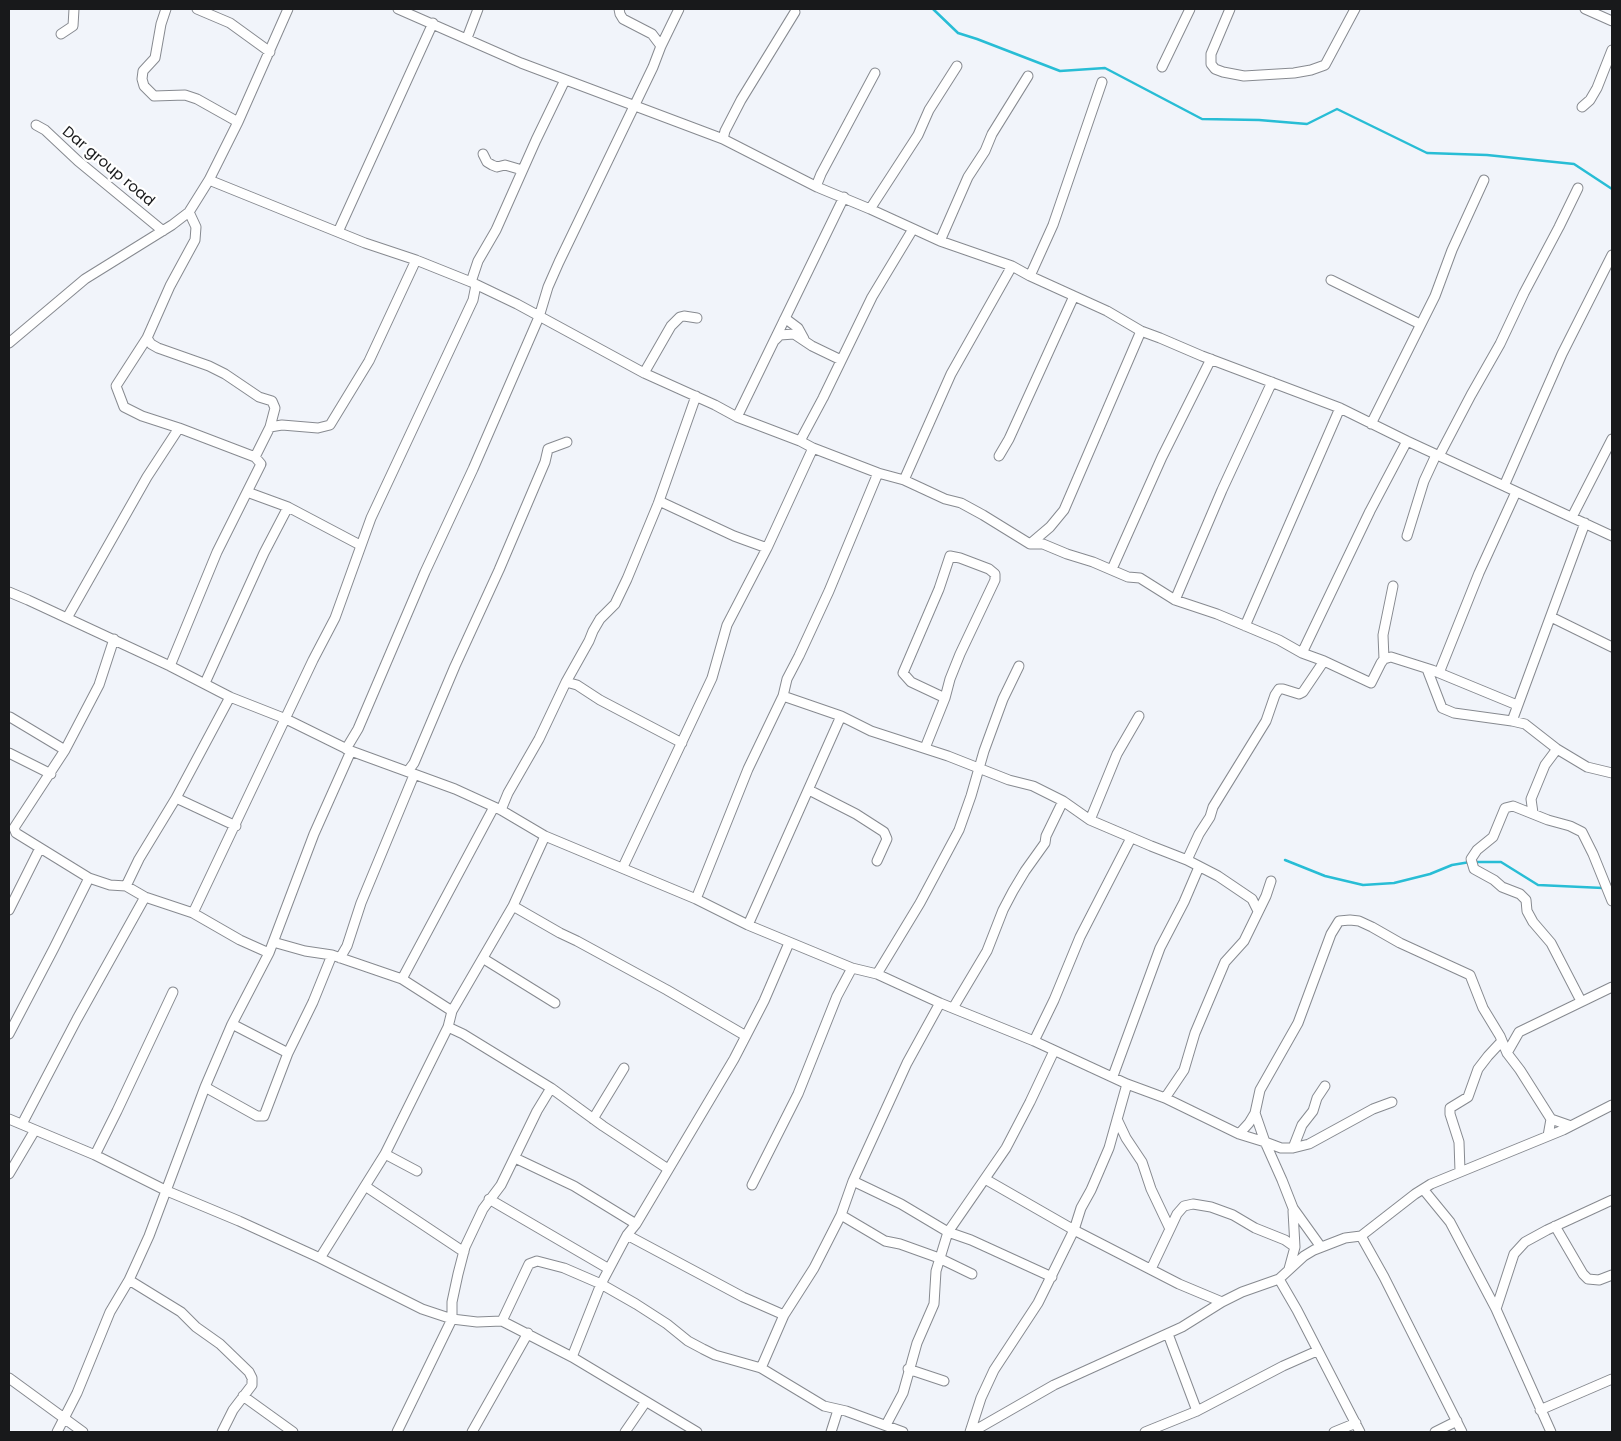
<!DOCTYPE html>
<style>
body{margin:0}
#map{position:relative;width:1621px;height:1441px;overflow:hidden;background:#f1f4fa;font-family:Poppins,sans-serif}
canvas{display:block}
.frame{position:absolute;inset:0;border:10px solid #18191b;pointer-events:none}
</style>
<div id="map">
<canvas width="1621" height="1441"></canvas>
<div class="frame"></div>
</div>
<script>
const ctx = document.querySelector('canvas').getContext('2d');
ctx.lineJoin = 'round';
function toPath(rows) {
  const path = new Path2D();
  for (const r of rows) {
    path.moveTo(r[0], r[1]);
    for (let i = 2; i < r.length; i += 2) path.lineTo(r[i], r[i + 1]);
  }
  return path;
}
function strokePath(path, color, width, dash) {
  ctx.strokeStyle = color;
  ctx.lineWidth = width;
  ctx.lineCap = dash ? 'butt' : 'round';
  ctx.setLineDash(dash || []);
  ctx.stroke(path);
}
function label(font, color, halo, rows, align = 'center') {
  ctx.font = font + ' Poppins,sans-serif';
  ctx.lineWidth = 4.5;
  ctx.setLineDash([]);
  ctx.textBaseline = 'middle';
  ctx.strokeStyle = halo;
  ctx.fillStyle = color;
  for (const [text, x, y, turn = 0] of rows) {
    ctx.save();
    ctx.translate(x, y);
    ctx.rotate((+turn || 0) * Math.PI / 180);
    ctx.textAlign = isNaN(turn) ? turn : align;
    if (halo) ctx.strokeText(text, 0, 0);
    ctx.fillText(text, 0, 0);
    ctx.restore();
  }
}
strokePath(toPath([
 [933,9,958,33,977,39,1060,71,1105,68,1202,119,1259,120,1307,124,1337,109,1427,153,1487,155,1574,164,1612,189],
 [1285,860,1325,876,1363,885,1394,883,1430,874,1452,865,1470,862],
 [1475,862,1501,862,1538,885,1603,888]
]), '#28bdd5', 2.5);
const minor = toPath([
 [166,9,161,24,155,58,143,71,142,79,144,86,154,96,185,95,197,99,238,122],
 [197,9,230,23,270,52],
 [398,9,521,63,723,139,817,187,870,209,940,241,1012,266,1030,276,1107,311,1141,331,1160,338,1202,356,1340,408,1407,441,1612,536],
 [1230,9,1211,54,1211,64,1215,69,1223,72,1244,76,1294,73,1311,70,1325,65,1355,9],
 [1585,9,1612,21],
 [61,34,73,26,74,9],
 [467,38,478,9],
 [661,46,679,9],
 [1162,67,1190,9],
 [1582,107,1590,100,1597,88,1612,50],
 [36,125,45,130,78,161,163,231],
 [723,139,725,131,741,100,795,12],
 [483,154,487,162,492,165,497,167,505,165,522,170],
 [209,180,365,243,416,260,471,282,517,304,644,373,715,405,737,417,800,441,813,448,878,473,904,480,945,499,961,503,983,515,1030,544,1043,544,1067,554,1093,562,1128,577,1140,578,1175,600,1217,614,1279,640,1302,653,1324,661,1371,683,1381,663,1384,659,1391,657,1432,670,1517,705],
 [817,187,817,184,821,174,875,73],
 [870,209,918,135,929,110,957,66],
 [189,212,196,227,195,240,170,286,147,338,151,344,158,348,209,366,225,374,259,397,272,401,275,408,270,427,255,457],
 [338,232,433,23],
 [940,241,968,177,985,151,992,134,1028,76],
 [1030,276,1053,225,1102,82],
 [1331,280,1420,324],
 [471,282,478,261,496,230,536,140,565,80],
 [784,320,786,319,798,328,804,339],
 [147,338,116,386,124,407,142,416,179,428,255,457,261,464,217,552,170,666],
 [775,340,780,335,794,334,812,346,841,360],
 [9,343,85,279,172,225,189,212,209,180,238,122,288,9],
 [644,373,671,326,680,317,684,316,697,318],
 [737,417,844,197],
 [1371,424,1435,296,1452,250,1484,180],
 [270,427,282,425,318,428,330,425,369,361,416,260],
 [800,441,823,398,872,297,913,229],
 [999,456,1009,439,1074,296],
 [1439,456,1471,395,1500,344,1524,293,1559,227,1578,188],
 [904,480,951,374,1012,266],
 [1504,486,1562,354,1612,255],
 [247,492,288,507,360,545],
 [659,501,734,536,767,548],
 [1572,517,1612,439],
 [1407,536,1424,481,1436,455],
 [1030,544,1050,527,1064,510,1141,331],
 [1112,569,1162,457,1211,359],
 [9,592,28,600,170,666,230,697,286,719,351,751,455,789,501,810,545,836,696,899,748,925,852,968,877,974,940,1003,1034,1041,1127,1084,1165,1098,1239,1134,1265,1142,1282,1180,1293,1208,1321,1247],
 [1175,600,1222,490,1272,382],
 [1551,617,1612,647],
 [67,618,147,477,179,428],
 [1245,626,1340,408],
 [114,639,99,685,65,750,14,828,16,833,89,878,110,885,126,886,145,897,193,913,240,940,269,953],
 [1302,653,1370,511,1407,441],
 [1384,659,1383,635,1393,586],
 [1427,669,1442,708,1454,713,1512,721,1525,724,1557,749,1587,767,1612,773],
 [1439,673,1479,573,1516,492],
 [566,682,577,685,600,700,682,743],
 [205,683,264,553,288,507],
 [783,696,841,716,871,731,948,756,1009,780,1033,786,1063,801,1090,820,1151,846,1187,860,1218,876,1252,899,1258,911],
 [10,717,65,750],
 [1512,721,1585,523],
 [925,748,945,698,950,679,960,654,995,580,995,574,989,569,960,558,950,556,939,589,903,673,911,682,945,698],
 [346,749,358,729,425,572,473,469,539,317,548,287,559,262,653,67,661,46,652,34,623,19,620,14,619,9],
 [9,753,51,774],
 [408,771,414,763,455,666,499,570,545,462,548,449,567,442],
 [809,790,856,814,884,832,887,839,877,861],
 [176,798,236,826],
 [501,810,508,793,539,739,566,682,589,641,593,631,600,619,615,604,627,579,658,504,696,396],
 [1533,813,1531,799,1545,765,1557,749],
 [1090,820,1117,754,1139,716],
 [1187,860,1199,834,1210,817,1213,807,1266,721,1275,695,1279,689,1283,689,1299,694,1303,692,1324,661],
 [623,867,712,678,727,625,767,548,813,448],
 [126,886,139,859,176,798,230,697],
 [696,899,748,769,783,696,787,679,799,656,829,591,878,473],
 [513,906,560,933,577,941,667,990,746,1036],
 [9,910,40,848],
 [193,913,313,660,335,618,371,518,473,300,476,285],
 [748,925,841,716],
 [273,942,305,951,332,955,402,979,452,1011],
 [340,958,347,946,361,903,414,775],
 [484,959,555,1003],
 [877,974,920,903,959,830,971,796,984,751,1003,699,1019,666],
 [402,979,494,807],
 [1581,1001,1551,943,1533,922,1527,911,1526,900,1520,894,1502,887,1494,880,1474,869,1471,859,1477,850,1493,837,1505,808,1513,806,1548,820,1570,826,1582,832,1593,854,1612,901],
 [953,1008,987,951,1003,910,1013,891,1025,871,1045,843,1046,836,1063,801],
 [232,1024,288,1053],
 [448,1027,463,1034,551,1088,603,1126,668,1169],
 [9,1034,54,948,89,878],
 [1034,1041,1054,1000,1080,937,1131,838],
 [1507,1053,1519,1032,1612,987],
 [1113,1076,1160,948,1184,902,1199,867],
 [205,1087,257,1116,264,1116,288,1053,313,1002,332,955],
 [1165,1098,1184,1070,1195,1033,1225,962,1244,941,1266,896,1271,881],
 [1255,1113,1265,1142,1281,1148,1293,1148,1309,1144,1373,1109,1392,1102],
 [9,1119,95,1155,167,1191,239,1221,320,1258,422,1309,452,1319,477,1322,502,1321,572,1357,697,1432],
 [593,1119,624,1068],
 [1117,1119,1126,1138,1142,1162,1151,1189,1170,1229,1151,1269],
 [1551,1119,1571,1126],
 [22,1124,77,1019,145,897],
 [1239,1134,1249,1123,1255,1113,1260,1090,1298,1023,1331,934,1339,921,1350,920,1359,921,1372,927,1400,943,1470,975,1483,1008,1500,1036,1507,1053,1520,1070,1551,1119,1548,1136],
 [1293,1148,1302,1125,1313,1111,1317,1098,1325,1086],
 [385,1154,417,1171],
 [95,1155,117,1111,173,992],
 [515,1158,574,1186,636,1224],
 [1460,1171,1459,1142,1450,1114,1450,1108,1468,1097,1478,1069,1488,1056,1501,1042],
 [9,1174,35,1130],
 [985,1179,1074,1230,1179,1284,1222,1302],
 [853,1181,901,1204,948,1232,971,1240,1052,1277],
 [752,1185,798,1094,837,996,852,968],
 [365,1186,464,1252],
 [1423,1189,1450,1222,1496,1309,1551,1432],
 [489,1199,609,1269],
 [841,1215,885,1241,900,1244,939,1258,972,1274],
 [1555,1226,1583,1274,1588,1279,1599,1280,1612,1275],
 [1170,1229,1177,1214,1184,1206,1193,1204,1211,1207,1233,1215,1255,1228,1285,1240,1295,1247],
 [627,1235,743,1297,784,1315],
 [1361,1236,1415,1194,1431,1184,1563,1130,1612,1105],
 [320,1258,385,1154,448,1027,452,1011,513,906,545,836],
 [1289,1269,1295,1247,1293,1211],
 [1279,1279,1297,1310,1360,1432],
 [129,1280,181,1312,196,1327,220,1344,249,1372,252,1378,252,1385,233,1410,222,1432],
 [1496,1309,1514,1254,1525,1242,1547,1230,1612,1200],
 [502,1321,529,1264,537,1261,564,1268,601,1284,636,1304,667,1324,688,1341,703,1349,715,1355,761,1368,824,1406,846,1411,903,1432],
 [1168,1334,1197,1411],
 [572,1357,601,1284,627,1235,636,1224,734,1059,764,1001,789,943],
 [761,1368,784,1315,814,1268,841,1215,853,1181,907,1063,940,1003],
 [908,1369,944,1381],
 [9,1378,83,1432],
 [243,1396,293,1432],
 [1540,1410,1612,1379],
 [886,1425,903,1393,917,1343,934,1304,936,1271,948,1232,1006,1148,1030,1102,1054,1051],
 [57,1432,77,1393,110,1312,129,1280,149,1236,205,1087,232,1024,269,953,314,834,351,751],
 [397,1432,452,1319,452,1302,458,1274,465,1247,483,1209,501,1185,537,1111,551,1088],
 [472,1432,528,1333],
 [625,1432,645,1403],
 [831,1432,838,1410],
 [970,1432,981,1398,994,1370,1038,1303,1074,1230,1081,1208,1091,1190,1109,1148,1127,1084],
 [972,1432,1054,1385,1182,1327,1222,1302,1242,1292,1279,1279,1304,1256,1314,1250,1345,1238,1361,1236,1384,1277,1462,1432],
 [1145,1432,1197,1411,1283,1366,1317,1351],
 [1334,1432,1356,1423],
 [1435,1432,1457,1421]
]);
strokePath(minor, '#878a90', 11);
strokePath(minor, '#fff', 9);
label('15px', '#18191b', '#fff', [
 ["Dar group road",108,167,40]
]);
</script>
